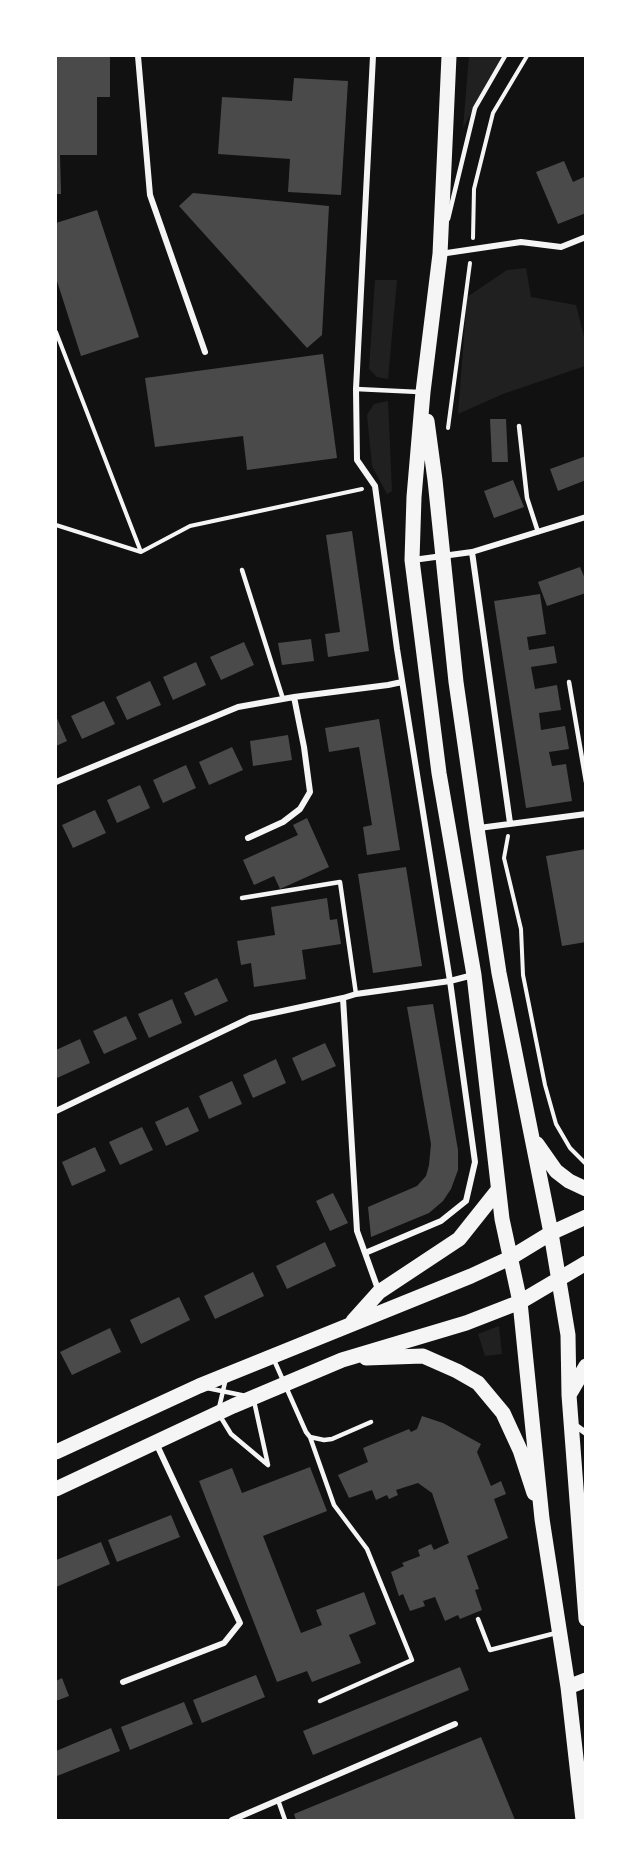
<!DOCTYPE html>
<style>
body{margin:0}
#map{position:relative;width:641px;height:1876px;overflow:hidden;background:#111;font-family:Figtree,sans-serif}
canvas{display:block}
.frame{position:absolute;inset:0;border:57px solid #fff;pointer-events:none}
</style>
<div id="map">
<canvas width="641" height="1876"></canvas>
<div class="frame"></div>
</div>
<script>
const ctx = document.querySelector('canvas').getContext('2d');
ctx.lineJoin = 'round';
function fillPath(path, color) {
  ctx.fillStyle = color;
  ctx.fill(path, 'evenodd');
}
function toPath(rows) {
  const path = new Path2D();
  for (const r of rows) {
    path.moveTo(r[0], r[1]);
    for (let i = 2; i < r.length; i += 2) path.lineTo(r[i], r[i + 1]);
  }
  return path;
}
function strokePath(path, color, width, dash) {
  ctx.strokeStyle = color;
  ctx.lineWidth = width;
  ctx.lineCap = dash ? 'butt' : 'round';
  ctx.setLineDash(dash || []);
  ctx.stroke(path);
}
fillPath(toPath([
 [469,56,509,56,483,91,463,128],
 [526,268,531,297,576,305,585,341,585,366,503,394,458,414,467,297,507,270],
 [375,280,397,280,388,379,377,377,369,369],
 [388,401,392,491,387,494,372,466,367,415,374,404],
 [499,1326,502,1354,485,1356,478,1334]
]), '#202020');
fillPath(toPath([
 [56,56,110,56,110,97,97,97,97,155,60,155,61,194,56,194],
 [294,78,348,81,341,195,288,192,290,159,218,154,222,97,292,101],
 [564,161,573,182,586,176,586,213,558,224,536,172],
 [193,193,329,206,322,335,307,348,179,206],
 [97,210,139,337,81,356,56,278,56,223],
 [323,354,337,458,247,470,243,436,155,447,145,378],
 [490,419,506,419,508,462,492,462],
 [586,456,586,480,558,491,550,469],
 [513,480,524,507,494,518,484,491],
 [352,531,369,651,328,657,325,634,340,632,326,535],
 [580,567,586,581,586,593,547,606,538,582],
 [540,594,546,634,527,637,529,650,554,646,557,663,531,667,535,689,557,685,561,710,539,713,541,730,565,726,569,749,549,752,552,766,566,764,572,801,526,808,494,601],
 [311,639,314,661,282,665,278,643],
 [244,642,254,665,221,680,210,657],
 [196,662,206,685,173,700,163,677],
 [150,681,161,705,127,720,116,697],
 [104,701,115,724,82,739,71,716],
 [56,716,67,741,56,746],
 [379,719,400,850,367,855,363,827,372,825,359,747,329,752,325,728],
 [288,735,292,760,253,766,250,741],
 [232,747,243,770,209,785,199,762],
 [186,765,196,788,163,803,153,780],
 [140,785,150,808,117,823,107,800],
 [95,810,106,833,73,848,62,825],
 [307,818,329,867,280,889,274,876,254,885,243,860,298,835,293,825],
 [586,849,586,942,562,946,546,856],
 [406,867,422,966,373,973,358,874],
 [327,898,330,920,337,919,341,944,302,950,306,979,254,987,251,963,241,965,237,941,275,935,271,907],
 [217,978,228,1001,195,1016,184,993],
 [172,999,182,1023,149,1038,138,1014],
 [433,1004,458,1150,458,1170,451,1189,443,1201,429,1213,371,1237,368,1207,417,1186,426,1176,429,1165,431,1144,407,1007],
 [126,1016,137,1039,104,1054,93,1031],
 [80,1039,90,1063,57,1078,56,1074,56,1050],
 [325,1043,336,1066,302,1081,292,1058],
 [276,1059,286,1083,253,1098,243,1075],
 [232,1081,242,1104,209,1119,199,1096],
 [188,1107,199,1131,166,1146,155,1122],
 [142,1127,153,1150,120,1165,109,1142],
 [95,1147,106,1171,72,1186,62,1162],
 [333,1193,348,1223,330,1231,316,1201],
 [325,1242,336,1266,287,1289,276,1266],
 [253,1272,264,1296,215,1319,204,1296],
 [179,1297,190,1320,141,1344,130,1320],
 [110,1328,121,1352,72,1375,60,1352],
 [422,1416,443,1423,481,1444,477,1452,491,1486,501,1481,506,1494,494,1499,508,1538,467,1556,479,1589,475,1590,482,1610,460,1619,458,1615,445,1621,435,1597,423,1601,425,1606,410,1611,403,1594,399,1596,391,1572,404,1566,402,1563,420,1556,418,1550,431,1544,434,1550,449,1543,432,1493,418,1483,396,1490,398,1495,389,1499,387,1495,376,1500,372,1490,349,1498,338,1475,368,1462,363,1448,409,1429,411,1432,417,1429],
 [310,1467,327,1511,263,1536,301,1633,322,1625,316,1610,364,1592,376,1624,349,1635,361,1663,312,1682,307,1671,277,1682,199,1481,232,1468,242,1493],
 [171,1515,180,1537,117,1562,108,1540],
 [101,1542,110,1564,56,1587,56,1560],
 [460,1667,469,1690,313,1755,303,1731],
 [256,1675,265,1697,202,1723,193,1700],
 [62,1678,69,1696,56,1701,56,1681],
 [184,1702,193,1724,130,1750,121,1727],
 [111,1728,120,1751,57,1776,56,1772,56,1751],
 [481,1737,515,1820,296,1820,294,1814]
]), '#4a4a4a');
strokePath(toPath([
 [473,238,474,189,493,113,527,56],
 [56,332,141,552],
 [448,428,470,263],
 [56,525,141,552,190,526,362,489],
 [508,836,504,858,521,929,523,975,545,1085,556,1124,570,1148,586,1164]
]), '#f5f5f5', 4);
strokePath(toPath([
 [448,219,475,108,505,56],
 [356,389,419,392],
 [519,426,527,498,538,532],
 [242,570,283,699],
 [569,682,586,782],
 [242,898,340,882,356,994],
 [274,1360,306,1432,310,1437,324,1440,332,1439,371,1422],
 [207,1388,246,1396],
 [254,1401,268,1465],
 [219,1408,226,1378],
 [220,1416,231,1434,268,1465],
 [310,1437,334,1505,367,1549,412,1660,320,1701],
 [478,1619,490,1650,556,1633],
 [278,1800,285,1820]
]), '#f5f5f5', 4.5);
strokePath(toPath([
 [138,56,150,195,205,352],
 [373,56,356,389,357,460,375,486,397,649,450,981,475,1162,466,1201,441,1221,365,1253,379,1292],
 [440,254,521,242,561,247,586,237],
 [472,552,510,823],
 [413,560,472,552,586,517],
 [56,782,238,707,294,697,388,685,402,682],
 [479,828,586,814],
 [248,838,283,822,300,809,310,792,304,747,294,697],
 [343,998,357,1231,365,1253],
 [56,1111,250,1018,343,998,356,994,450,981,473,975],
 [572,1423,586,1433],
 [123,1682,224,1643,240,1623,156,1443],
 [232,1820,455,1724]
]), '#f5f5f5', 6);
strokePath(toPath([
 [449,56,440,254,423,392,414,497,412,560,439,773,474,975,502,1219,520,1302,542,1519,568,1687,583,1820],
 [427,421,435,480,456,682,477,828,499,973,551,1233,568,1335,569,1395,586,1619],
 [537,1144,556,1171,569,1181,586,1189],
 [353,1321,379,1292,459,1239,498,1190],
 [366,1358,423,1356,457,1371,478,1383,503,1413,520,1450,534,1493],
 [569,1395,586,1366],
 [56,1452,199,1386,471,1276,510,1258,551,1233,586,1217],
 [56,1489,233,1406,342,1360,466,1323,520,1302,586,1263],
 [568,1687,586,1680]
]), '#f5f5f5', 15);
</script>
